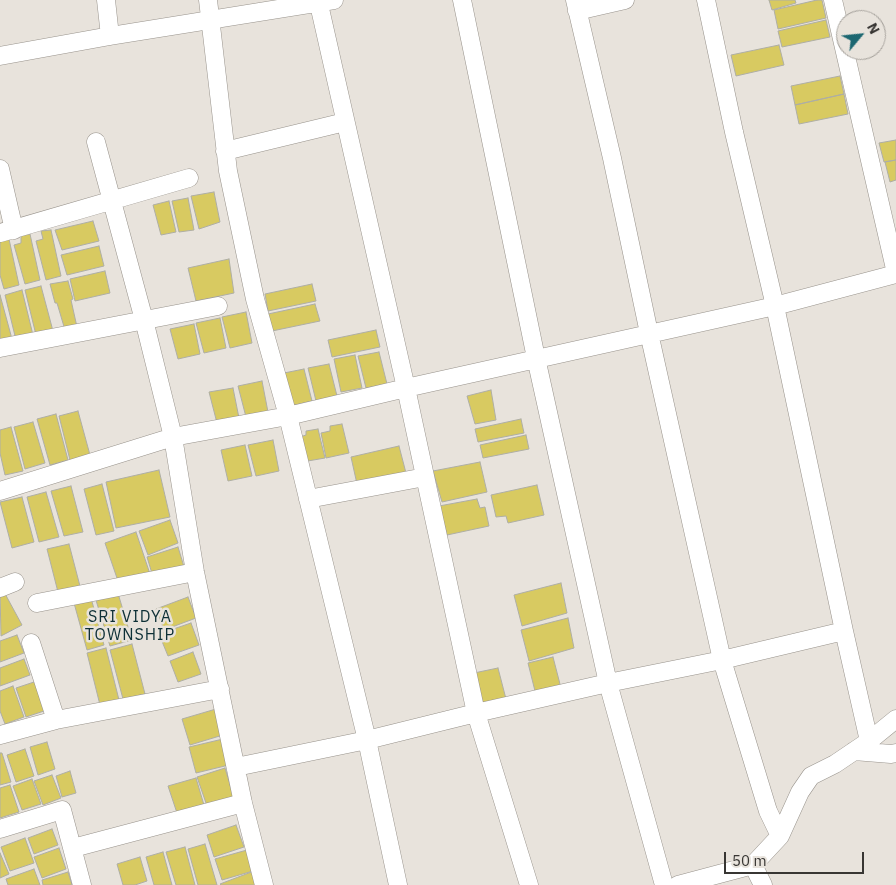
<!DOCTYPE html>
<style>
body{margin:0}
#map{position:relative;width:896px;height:885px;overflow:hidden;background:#e8e3dc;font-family:"IBM Plex Sans",sans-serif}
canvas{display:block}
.north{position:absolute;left:836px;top:10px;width:50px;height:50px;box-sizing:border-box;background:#e8e3dc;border:1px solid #a29e98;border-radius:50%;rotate:62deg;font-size:14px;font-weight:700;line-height:20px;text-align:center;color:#383633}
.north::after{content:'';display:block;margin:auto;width:18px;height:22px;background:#1c6771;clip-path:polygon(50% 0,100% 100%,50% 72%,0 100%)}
.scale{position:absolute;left:724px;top:852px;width:140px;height:22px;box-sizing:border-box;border:2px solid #383633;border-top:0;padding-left:6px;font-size:15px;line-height:18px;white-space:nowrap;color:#383633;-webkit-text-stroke:4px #e8e3dc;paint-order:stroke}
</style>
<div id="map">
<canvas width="896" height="885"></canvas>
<div class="north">N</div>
<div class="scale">50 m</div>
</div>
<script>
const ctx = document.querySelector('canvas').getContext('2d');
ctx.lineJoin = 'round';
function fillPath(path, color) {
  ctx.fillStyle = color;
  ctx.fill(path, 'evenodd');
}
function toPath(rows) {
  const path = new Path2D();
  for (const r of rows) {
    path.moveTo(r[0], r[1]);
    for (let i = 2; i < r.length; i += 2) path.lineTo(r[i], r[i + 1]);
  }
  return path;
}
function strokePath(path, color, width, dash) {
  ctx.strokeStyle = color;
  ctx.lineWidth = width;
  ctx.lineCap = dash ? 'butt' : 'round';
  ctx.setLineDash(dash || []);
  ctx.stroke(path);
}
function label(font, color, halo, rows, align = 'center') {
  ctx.font = font + ' "IBM Plex Sans",sans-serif';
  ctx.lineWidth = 5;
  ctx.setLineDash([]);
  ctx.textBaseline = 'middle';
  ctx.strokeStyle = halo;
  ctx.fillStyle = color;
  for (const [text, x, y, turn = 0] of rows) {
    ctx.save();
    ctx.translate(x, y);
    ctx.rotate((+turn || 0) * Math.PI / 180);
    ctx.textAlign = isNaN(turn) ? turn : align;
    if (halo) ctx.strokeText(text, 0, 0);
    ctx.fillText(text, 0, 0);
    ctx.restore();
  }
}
const building = toPath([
 [769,0,795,0,796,3,772,10,769,0],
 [817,0,822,0,826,18,778,29,774,10,817,0],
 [826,20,830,37,782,47,778,31,826,20],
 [779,45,784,65,736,76,731,55,779,45],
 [840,76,844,94,795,105,791,86,840,76],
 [844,94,848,114,799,124,795,105,844,94],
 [896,140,896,160,884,162,879,143,896,140],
 [896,160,896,180,890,182,885,162,896,160],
 [214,192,220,222,199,229,191,196,214,192],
 [188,198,194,230,179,232,172,201,188,198],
 [169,201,176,232,161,235,153,205,169,201],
 [93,221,99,241,62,250,55,230,93,221],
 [51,230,61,276,46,280,36,241,43,239,41,231,51,230],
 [30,234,40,280,25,284,14,245,21,243,21,236,30,234],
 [9,239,19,285,4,289,0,275,0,241,9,239],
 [99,246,104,266,67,275,61,255,99,246],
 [229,259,234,293,196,301,188,268,229,259],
 [105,271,110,293,75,301,70,279,105,271],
 [68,281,73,299,71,300,77,327,65,330,57,303,55,303,50,284,68,281],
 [312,284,316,301,268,311,265,294,312,284],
 [41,286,53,331,36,335,25,290,41,286],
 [22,290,33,335,16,340,5,295,22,290],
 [0,295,12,339,0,343,0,295],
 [315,304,320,321,272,331,268,314,315,304],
 [246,312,252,343,230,348,222,317,246,312],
 [220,318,226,348,204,353,196,323,220,318],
 [194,324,200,354,178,359,170,329,194,324],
 [376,330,380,347,332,357,328,340,376,330],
 [379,352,387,384,366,388,358,356,379,352],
 [355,355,362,388,341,392,334,359,355,355],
 [329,364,337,396,316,401,308,368,329,364],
 [304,369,312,401,291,406,284,373,304,369],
 [262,381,268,412,246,417,238,386,262,381],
 [233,388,239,418,217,423,209,392,233,388],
 [491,390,496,420,475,424,467,396,491,390],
 [78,411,90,455,70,460,59,416,78,411],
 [56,414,68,460,50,465,37,419,56,414],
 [521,419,524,433,478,442,475,429,521,419],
 [33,422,45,463,25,469,14,427,33,422],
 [342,424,349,453,326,458,321,433,330,431,330,426,342,424],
 [11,427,23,471,5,475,0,453,0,430,11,427],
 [318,429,325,458,302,462,297,438,306,435,306,431,318,429],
 [526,435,529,449,483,458,480,445,526,435],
 [273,440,279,471,256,476,248,445,273,440],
 [245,445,252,476,228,481,221,450,245,445],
 [399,446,406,473,357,484,351,457,399,446],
 [480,462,487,492,442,502,433,471,480,462],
 [159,470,170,517,116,528,106,482,159,470],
 [102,484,114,531,96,535,84,489,102,484],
 [537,485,544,515,508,523,506,516,496,517,491,495,537,485],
 [71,486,83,532,64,536,51,491,71,486],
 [46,492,59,537,39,542,27,497,46,492],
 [22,497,34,542,12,548,0,502,22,497],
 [477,499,480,508,485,507,489,526,447,535,439,506,477,499],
 [170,520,178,543,148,555,139,531,170,520],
 [136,532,150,574,119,584,105,543,136,532],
 [69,544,81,590,59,596,47,549,69,544],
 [178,547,185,570,154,580,147,557,178,547],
 [561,583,567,613,522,626,514,595,561,583],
 [3,590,22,625,1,636,0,592,3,590],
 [117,590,132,640,110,646,95,597,117,590],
 [188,597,196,618,164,630,156,609,188,597],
 [91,598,104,645,87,650,74,603,91,598],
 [568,618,574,648,529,661,521,630,568,618],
 [191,623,199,645,168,656,159,634,191,623],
 [17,635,24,653,0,662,0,641,17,635],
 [132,644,145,694,123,699,110,650,132,644],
 [106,648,119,700,100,705,87,653,106,648],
 [193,652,201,674,178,682,170,661,193,652],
 [553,657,561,688,536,695,528,663,553,657],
 [24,659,30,675,0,686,0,668,24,659],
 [498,668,506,699,483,704,474,673,498,668],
 [37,681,47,710,26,717,16,688,37,681],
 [13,686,24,717,5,724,0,711,0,691,13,686],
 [216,709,223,735,190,745,182,719,216,709],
 [223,739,229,765,196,773,189,747,223,739],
 [47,742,55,769,38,775,30,747,47,742],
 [25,749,34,776,16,782,7,755,25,749],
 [0,753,2,753,11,782,0,785,0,753],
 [225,768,234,798,207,806,197,777,225,768],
 [70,771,76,793,62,797,56,776,70,771],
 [52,775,61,798,43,805,34,781,52,775],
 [196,778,204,805,177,813,168,786,196,778],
 [32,779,41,804,22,810,13,786,32,779],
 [10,785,19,812,0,818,0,788,10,785],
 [236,825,244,847,214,857,207,835,236,825],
 [52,829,58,845,34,854,28,838,52,829],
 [25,838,34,863,10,871,1,847,25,838],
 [205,844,217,885,198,885,188,849,205,844],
 [185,847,195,885,176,885,166,852,185,847],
 [59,848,66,869,42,878,34,857,59,848],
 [247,850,253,871,222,880,215,859,247,850],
 [163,852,172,885,154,885,146,857,163,852],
 [0,853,9,874,0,878,0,853],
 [140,857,147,881,135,885,123,885,117,864,140,857],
 [34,869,40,885,8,885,6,879,34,869],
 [254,871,259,885,221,885,220,884,254,871],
 [68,872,72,885,43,885,42,880,68,872]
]);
fillPath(building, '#d8ca61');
strokePath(building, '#aeaea5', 1);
const street = toPath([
 [106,0,110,36],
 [208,0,228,171,255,299,288,416,367,740,398,885],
 [318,0,406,388,476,713,529,885],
 [462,0,536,358,608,683,664,885],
 [575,0,612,158,649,333,722,660,768,811,780,836],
 [706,0,734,132,775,306,844,631,869,741],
 [833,0,896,273],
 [577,11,625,0],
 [0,56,110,36,334,0],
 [96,142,144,320,173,437,195,572,243,803,264,885],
 [225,151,345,122],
 [0,169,14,230],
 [0,233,189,178],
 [0,348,218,306],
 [0,491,173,437,288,416,406,388,775,306,896,274],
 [308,499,425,477],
 [0,588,15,582],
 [37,603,195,572],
 [31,643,56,720],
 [0,735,56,720,220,689],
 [854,751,891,754,896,753],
 [236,767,367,740,476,713,608,683,722,660,844,631],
 [0,829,62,810,82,885],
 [73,848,243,803],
 [753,865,763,885],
 [678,885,753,865,780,836,800,792,811,776,835,764,869,741,896,719]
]);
strokePath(street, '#98938c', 19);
strokePath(street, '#fff', 18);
ctx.letterSpacing = '1px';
label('16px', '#0e3036', '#e8e3dc', [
 ["SRI VIDYA",130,617],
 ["TOWNSHIP",130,635]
]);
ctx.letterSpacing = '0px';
</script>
